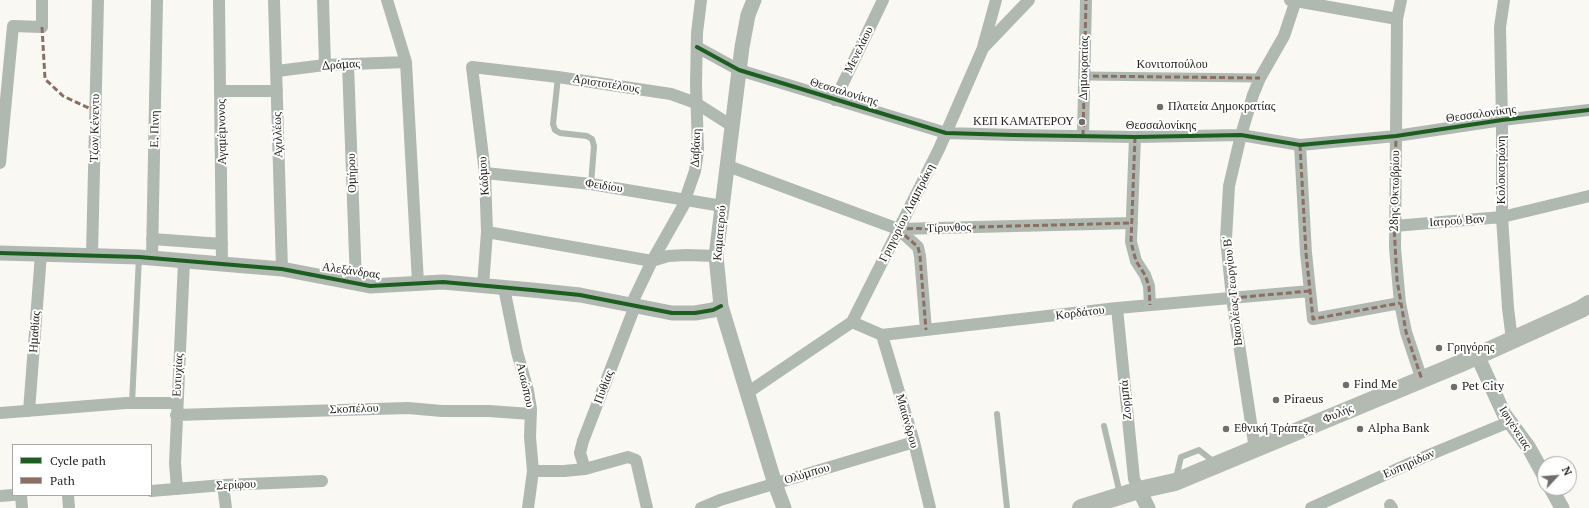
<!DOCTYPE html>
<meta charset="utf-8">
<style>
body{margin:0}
#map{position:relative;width:1589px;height:508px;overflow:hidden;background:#faf8f2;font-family:"PT Serif",serif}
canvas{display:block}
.legend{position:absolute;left:12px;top:444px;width:140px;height:52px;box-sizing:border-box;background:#fff;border:1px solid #a8a7a5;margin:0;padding:5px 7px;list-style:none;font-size:12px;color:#25231f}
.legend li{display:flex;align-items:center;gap:8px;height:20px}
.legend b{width:20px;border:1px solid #a8a7a5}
.north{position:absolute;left:1537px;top:456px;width:40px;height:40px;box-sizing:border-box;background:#fff;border:1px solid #a8a7a5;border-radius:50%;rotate:64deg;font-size:11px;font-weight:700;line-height:16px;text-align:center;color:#25231f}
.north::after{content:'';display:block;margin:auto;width:14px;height:18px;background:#706e69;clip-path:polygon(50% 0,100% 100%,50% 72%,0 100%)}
</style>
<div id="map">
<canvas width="1589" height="508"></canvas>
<ul class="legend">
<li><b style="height:5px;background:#1b5e20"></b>Cycle path</li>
<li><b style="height:5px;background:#8d6e63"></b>Path</li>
</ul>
<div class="north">N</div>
</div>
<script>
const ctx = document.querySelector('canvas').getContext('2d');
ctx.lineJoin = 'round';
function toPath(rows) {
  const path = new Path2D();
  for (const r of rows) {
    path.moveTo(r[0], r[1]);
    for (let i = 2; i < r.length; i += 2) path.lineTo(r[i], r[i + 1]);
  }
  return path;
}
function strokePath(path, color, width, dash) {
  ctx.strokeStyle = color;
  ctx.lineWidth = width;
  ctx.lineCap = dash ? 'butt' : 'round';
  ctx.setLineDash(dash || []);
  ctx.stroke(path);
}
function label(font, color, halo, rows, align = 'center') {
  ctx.font = font + ' "PT Serif",serif';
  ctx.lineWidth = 4;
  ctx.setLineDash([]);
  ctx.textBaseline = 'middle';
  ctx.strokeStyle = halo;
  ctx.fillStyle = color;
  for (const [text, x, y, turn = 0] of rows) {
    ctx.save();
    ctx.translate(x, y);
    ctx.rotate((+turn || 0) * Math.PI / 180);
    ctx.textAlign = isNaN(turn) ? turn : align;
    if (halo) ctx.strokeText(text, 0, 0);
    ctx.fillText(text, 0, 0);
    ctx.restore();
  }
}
strokePath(toPath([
 [558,77,553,124,555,130,560,133,587,136,592,139,594,146,591,184],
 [132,403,139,257],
 [997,414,1007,508],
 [1104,426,1120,494],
 [1176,478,1181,457,1199,450,1214,462]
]), '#afb8b1', 6);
strokePath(toPath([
 [1084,76,1260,78]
]), '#afb8b1', 9);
strokePath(toPath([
 [219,0,222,264],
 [274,0,282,269],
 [323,0,325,65],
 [387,0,406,62,418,283],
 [1290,0,1397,19],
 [1401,0,1397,19,1395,248,1400,303,1406,332,1422,380],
 [1504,0,1500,27,1502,120,1502,217,1508,308,1512,340],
 [697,47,739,70,946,133,1013,135,1135,137,1241,135,1300,145,1396,136,1502,120,1589,110],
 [983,47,996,0],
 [348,64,356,283],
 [277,71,325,65,406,62],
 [221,91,277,91],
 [835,100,883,0],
 [1083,136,1086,0],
 [1135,137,1131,242,1136,261,1145,275,1149,286,1150,305],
 [1300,145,1306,253,1313,319,1400,303],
 [0,163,13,26,42,27,42,0],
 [728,166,898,229,1132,223],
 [485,173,591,184,722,206],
 [1394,226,1502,217,1589,196],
 [898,229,918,247,920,256,926,330],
 [487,232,652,261,668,256,687,255,716,256],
 [152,239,222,244],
 [92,255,98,0],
 [152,258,157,0],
 [483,286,487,232,485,173,472,67,558,77,671,94,696,103,732,126],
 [504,288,517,352,528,391,531,409,530,437,533,471,528,508],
 [631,305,652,261,686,201,687,194,695,171,698,151,696,84,697,33,701,0],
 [1117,308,1134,479,1139,490],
 [852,322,882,335,1117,308,1310,291],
 [882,335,914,442,930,508],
 [747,393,852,322,939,149,983,48,1029,0],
 [29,411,41,254],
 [0,413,126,403,177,403],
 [176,415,408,408,442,411,489,411,531,414],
 [1255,449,1232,298,1226,239,1229,186,1241,135,1253,95,1260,78,1284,36,1296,0],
 [585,469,580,453,583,441,635,306],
 [533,471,564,471,585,469,628,457,636,460,647,508],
 [223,485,226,508],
 [177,489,175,463,184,261],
 [151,491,223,485,322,481],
 [21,495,22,508],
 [68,495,69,508],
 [0,496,13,495],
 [1390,505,1392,508],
 [701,508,720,500,914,442],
 [1311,508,1424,457,1509,422]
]), '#afb8b1', 12);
strokePath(toPath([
 [754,0,748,15,742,47,716,256,721,306,775,484,784,508],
 [0,253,139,257,222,264,282,269,370,286,443,282,532,290,580,295,672,313,695,313,713,310,721,306],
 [1477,355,1504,414,1529,448,1545,477],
 [1551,488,1562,508],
 [1139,490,1148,508]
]), '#afb8b1', 15);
strokePath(toPath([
 [1081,508,1139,490,1175,482,1459,364,1581,309,1589,304]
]), '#b2bab2', 18);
strokePath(toPath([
 [42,27,45,79,63,96,95,111],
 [1084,76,1260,78],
 [1083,136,1086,0],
 [1135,137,1131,242,1136,261,1145,275,1149,286,1150,305],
 [1392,137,1396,136,1394,226,1397,280,1406,332,1422,380],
 [1300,145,1306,253,1313,319,1400,303],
 [898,229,1132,223],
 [898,229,918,247,920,256,926,330],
 [1232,298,1310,291]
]), '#8d6e63', 3, [6, 3]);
strokePath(toPath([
 [697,47,739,70,946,133,1013,135,1135,137,1241,135,1300,145,1396,136,1502,120,1589,110],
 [0,253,139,257,222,264,282,269,370,286,443,282,532,290,580,295,672,313,695,313,713,310,721,306]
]), '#1b5e20', 4);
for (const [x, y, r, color] of [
 [1160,107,4,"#706e69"],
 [1082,122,4,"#706e69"],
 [1439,348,4,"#706e69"],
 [1346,385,4,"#706e69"],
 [1454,387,4,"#706e69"],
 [1276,400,4,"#706e69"],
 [1226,429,4,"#706e69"],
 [1360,429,4,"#706e69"]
]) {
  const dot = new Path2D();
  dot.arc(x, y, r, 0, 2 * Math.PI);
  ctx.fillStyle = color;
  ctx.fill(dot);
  strokePath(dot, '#fff', 1.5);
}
label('12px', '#25231f', '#fff', [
 ["Μενελάου",859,50,-64],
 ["Δράμας",341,65,-4],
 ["Κονιτοπούλου",1172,65],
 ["Δημοκρατίας",1084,68,-89],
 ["Αριστοτέλους",606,84,9],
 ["Θεσσαλονίκης",844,92,17],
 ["Θεσσαλονίκης",1481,114,-8],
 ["Θεσσαλονίκης",1161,126],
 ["Τζων Κένεντυ",95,128,-89],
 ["Ε. Πινη",155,129,-89],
 ["Αγαμέμνονος",222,132,-91],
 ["Αχιλλέως",278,135,-92],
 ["Δαβάκη",696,148,-87],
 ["Κολοκοτρώνη",1502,170,-90],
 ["Ομήρου",352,173,-92],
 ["Κάδμου",484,176,-94],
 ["Φειδίου",604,186,9],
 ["28ης Οκτωβρίου",1395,191,-89],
 ["Γρηγορίου Λαμπράκη",907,213,-63],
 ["Ιατρού Βαν",1457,221,-4],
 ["Τίρυνθος",949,228,-2],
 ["Καματερού",720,233,-85],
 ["Αλεξάνδρας",351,271,8],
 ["Βασιλέως Γεωργίου Β'",1233,291,-96],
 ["Κορδάτου",1080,313,-7],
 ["Ημαθίας",35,332,-86],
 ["Ευτυχίας",178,375,-87],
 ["Αισώπου",525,385,77],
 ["Πυθίας",604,387,-69],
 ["Ζορμπά",1126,400,-95],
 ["Σκοπέλου",354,409,-2],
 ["Φυλής",1338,414,-23],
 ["Μαιάνδρου",907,421,74],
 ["Ιφιγένειας",1515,428,57],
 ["Ευπηρίδων",1409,464,-24],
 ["Ολύμπου",807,474,-17],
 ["Σερίφου",236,485,-3]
]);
label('12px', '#25231f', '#fff', [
 ["Πλατεία Δημοκρατίας",1168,107],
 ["ΚΕΠ ΚΑΜΑΤΕΡΟΥ",1074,122,"right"],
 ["Γρηγόρης",1447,348],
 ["Find Me",1354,385],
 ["Pet City",1462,387],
 ["Piraeus",1284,400],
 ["Εθνική Τράπεζα",1234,429],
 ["Alpha Bank",1368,429]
], 'left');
</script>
